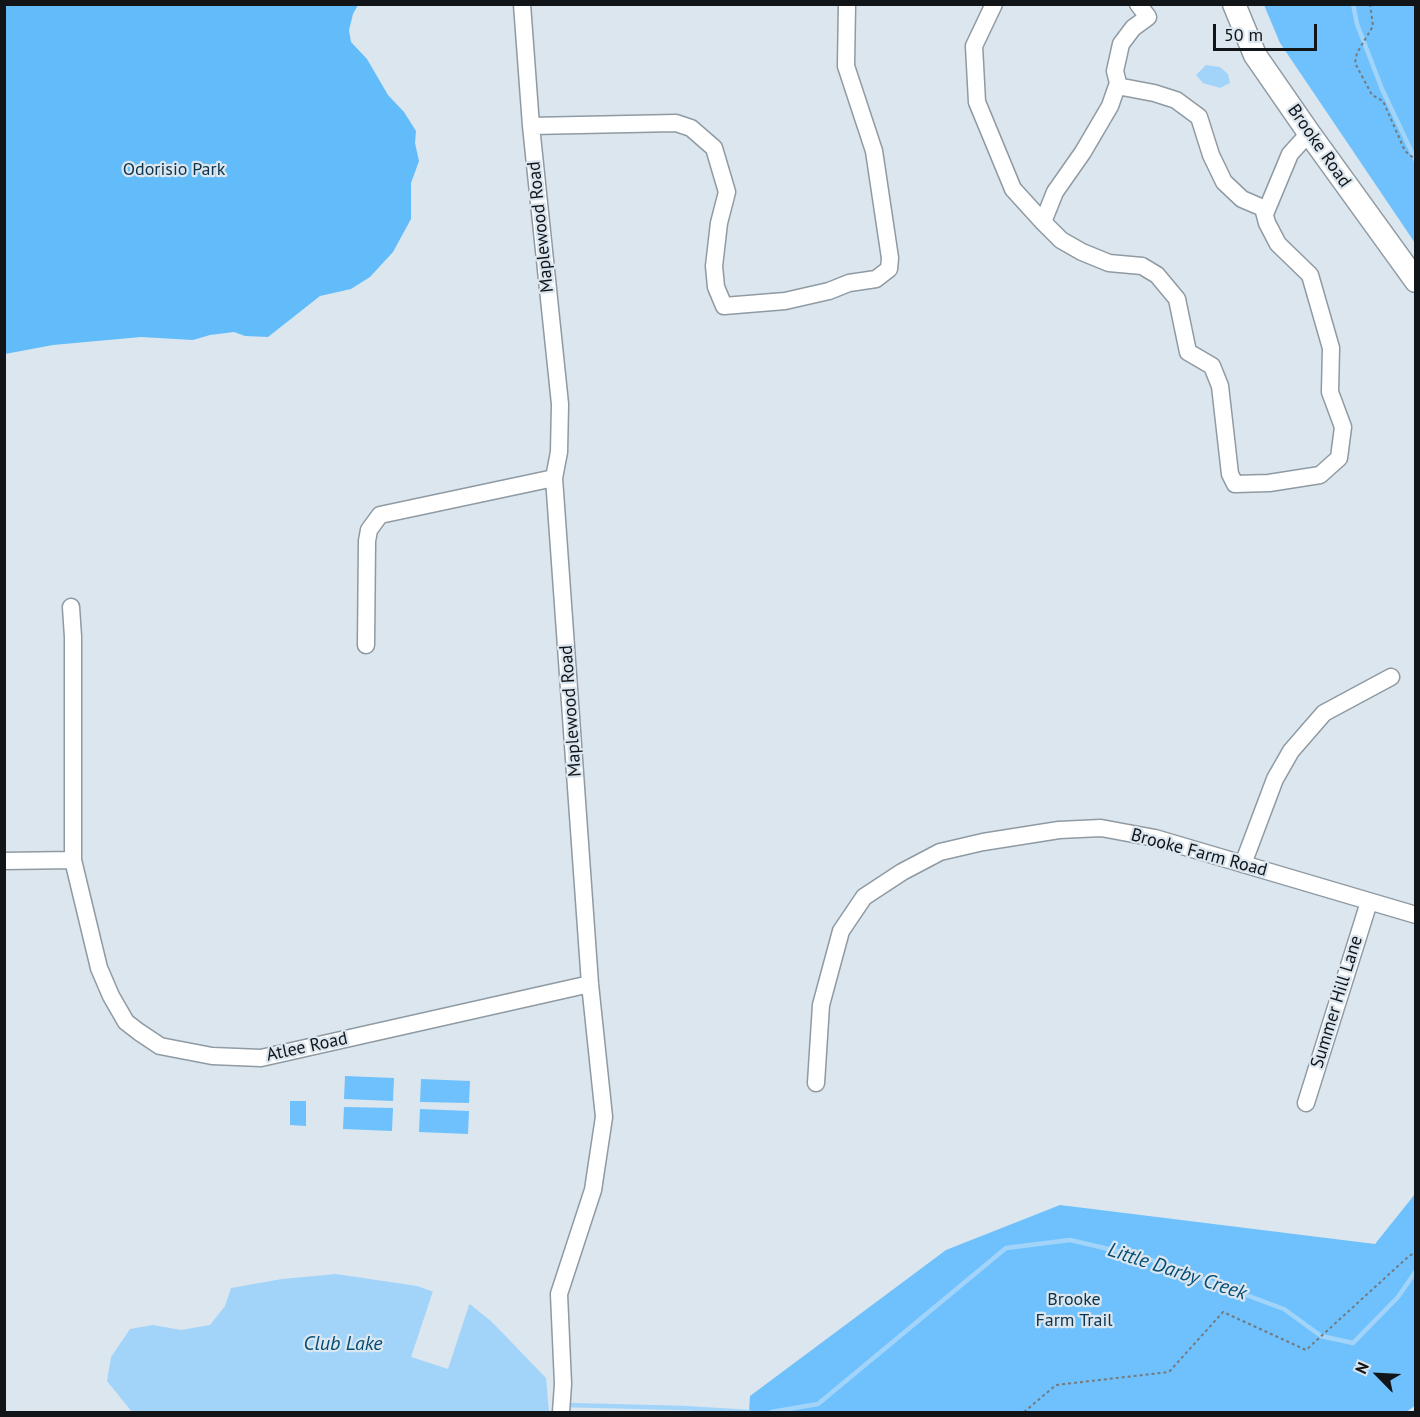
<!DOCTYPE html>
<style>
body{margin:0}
#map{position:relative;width:1420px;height:1417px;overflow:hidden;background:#dbe6ef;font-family:"PT Sans",sans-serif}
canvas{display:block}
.frame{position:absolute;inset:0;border:6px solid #111518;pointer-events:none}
.north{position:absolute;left:1348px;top:1345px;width:60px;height:60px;-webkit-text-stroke:4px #dbe6ef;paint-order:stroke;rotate:294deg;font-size:16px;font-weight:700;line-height:24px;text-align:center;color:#111518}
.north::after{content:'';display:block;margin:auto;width:21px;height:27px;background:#111518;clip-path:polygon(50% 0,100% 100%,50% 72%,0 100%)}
.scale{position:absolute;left:1213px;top:24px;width:104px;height:27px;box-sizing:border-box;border:3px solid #111518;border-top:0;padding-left:8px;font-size:18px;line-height:21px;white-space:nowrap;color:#111518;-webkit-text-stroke:4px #dbe6ef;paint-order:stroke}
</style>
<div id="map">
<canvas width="1420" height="1417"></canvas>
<div class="frame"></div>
<div class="north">N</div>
<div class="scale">50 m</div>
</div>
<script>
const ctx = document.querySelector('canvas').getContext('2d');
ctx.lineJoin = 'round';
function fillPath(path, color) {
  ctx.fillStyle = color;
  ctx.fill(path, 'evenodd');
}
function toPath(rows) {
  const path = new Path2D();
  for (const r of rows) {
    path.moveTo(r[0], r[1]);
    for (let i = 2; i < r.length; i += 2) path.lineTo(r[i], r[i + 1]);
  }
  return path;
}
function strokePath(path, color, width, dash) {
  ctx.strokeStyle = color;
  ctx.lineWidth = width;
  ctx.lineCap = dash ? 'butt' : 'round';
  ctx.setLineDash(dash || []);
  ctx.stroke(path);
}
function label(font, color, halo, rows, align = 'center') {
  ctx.font = font + ' "PT Sans",sans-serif';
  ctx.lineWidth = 4.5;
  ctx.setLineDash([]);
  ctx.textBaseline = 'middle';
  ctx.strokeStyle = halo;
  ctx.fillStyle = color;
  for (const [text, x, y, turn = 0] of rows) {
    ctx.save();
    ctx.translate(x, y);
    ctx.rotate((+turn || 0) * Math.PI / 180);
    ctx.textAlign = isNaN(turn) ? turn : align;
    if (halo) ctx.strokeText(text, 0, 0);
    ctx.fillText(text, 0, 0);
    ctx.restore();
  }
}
fillPath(toPath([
 [1264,5,1415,5,1415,243,1280,43],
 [345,1076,394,1078,393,1101,344,1099],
 [421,1079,470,1081,469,1103,420,1102],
 [290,1101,306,1101,306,1126,290,1125],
 [344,1107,393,1108,392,1131,343,1129],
 [420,1109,469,1111,468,1134,419,1132],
 [1415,1194,1416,1405,1406,1412,614,1412,749,1412,750,1396,946,1250,1060,1205,1375,1244]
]), '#6ec1fc');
fillPath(toPath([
 [5,4,358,5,353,14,349,30,351,42,367,59,388,95,404,112,416,131,415,143,419,161,411,183,411,219,393,252,370,277,351,289,320,296,268,337,245,336,234,332,210,335,193,340,141,337,53,345,5,354]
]), '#62bcf9');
fillPath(toPath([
 [1206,65,1220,67,1228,74,1230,83,1220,88,1203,83,1196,75],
 [336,1274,417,1286,471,1305,492,1322,546,1378,549,1412,132,1412,107,1381,111,1357,130,1329,153,1325,181,1330,210,1325,225,1306,231,1288,282,1279]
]), '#a2d4fa');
fillPath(toPath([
 [447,1257,476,1267,478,1269,468,1301,470,1302,448,1369,411,1357,434,1288,444,1259]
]), '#dbe6ef');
strokePath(toPath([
 [1353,4,1357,24,1382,89,1416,161],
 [566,1405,683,1408,749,1412],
 [771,1412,818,1404,1006,1248,1070,1240,1143,1257,1284,1309,1321,1336,1353,1343,1398,1297,1416,1271]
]), '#a2d4fa', 4.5);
const minor = toPath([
 [522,4,531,126,560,404,559,452,554,478,590,984,604,1117,593,1190,559,1294,563,1384,561,1412],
 [994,4,974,46,977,102,1013,189,1043,222],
 [1117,86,1154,93,1176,100,1199,117,1211,155,1224,182,1242,199,1263,208,1267,223,1278,244,1310,275,1331,348,1330,392,1343,427,1339,458,1320,475,1269,483,1235,484,1230,474,1220,386,1212,366,1188,352,1177,299,1157,275,1142,266,1109,263,1082,252,1061,240,1043,222,1055,192,1083,152,1110,106,1117,86,1118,83,1115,71,1121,44,1133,28,1148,17,1138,4],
 [531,126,676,123,691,128,714,148,727,192,719,223,714,266,716,287,724,306,785,301,829,291,849,283,876,279,889,269,890,258,874,151,846,66,847,4],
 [1265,214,1290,154,1309,133],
 [71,607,73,637,73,860,99,968,111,996,126,1022,139,1032,160,1046,212,1056,261,1058,590,984],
 [366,645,367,541,369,530,380,515,554,478],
 [4,861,73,860],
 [1243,864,1275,779,1291,751,1324,713,1391,677],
 [816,1083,821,1005,841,931,864,897,902,872,940,852,983,842,1059,830,1101,828,1155,838,1416,915],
 [1306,1103,1369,902]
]);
const major = toPath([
 [1234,4,1255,55,1309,133,1416,281]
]);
strokePath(minor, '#8f9aa2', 19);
strokePath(major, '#8f9aa2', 25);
strokePath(toPath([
 [1370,4,1373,26,1357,53,1355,63,1372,95,1383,101,1405,151,1416,160],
 [1024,1412,1056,1385,1169,1372,1223,1312,1306,1350,1409,1256,1416,1252]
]), '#737a80', 2, [3, 3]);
strokePath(minor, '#fff', 16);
strokePath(major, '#fff', 22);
label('18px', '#111518', '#dbe6ef', [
 ["Brooke Road",1319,146,55],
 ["Maplewood Road",541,227,-96],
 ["Maplewood Road",571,711,-94],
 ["Brooke Farm Road",1199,853,15],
 ["Summer Hill Lane",1337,1002,-73],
 ["Atlee Road",307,1047,-12]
]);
label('18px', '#0d344d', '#dbe6ef', [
 ["Odorisio Park",174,170],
 ["Brooke",1074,1300],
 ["Farm Trail",1074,1321]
]);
label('italic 20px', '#034d75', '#dbe6ef', [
 ["Little Darby Creek",1177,1272,18],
 ["Club Lake",343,1344]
]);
</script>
